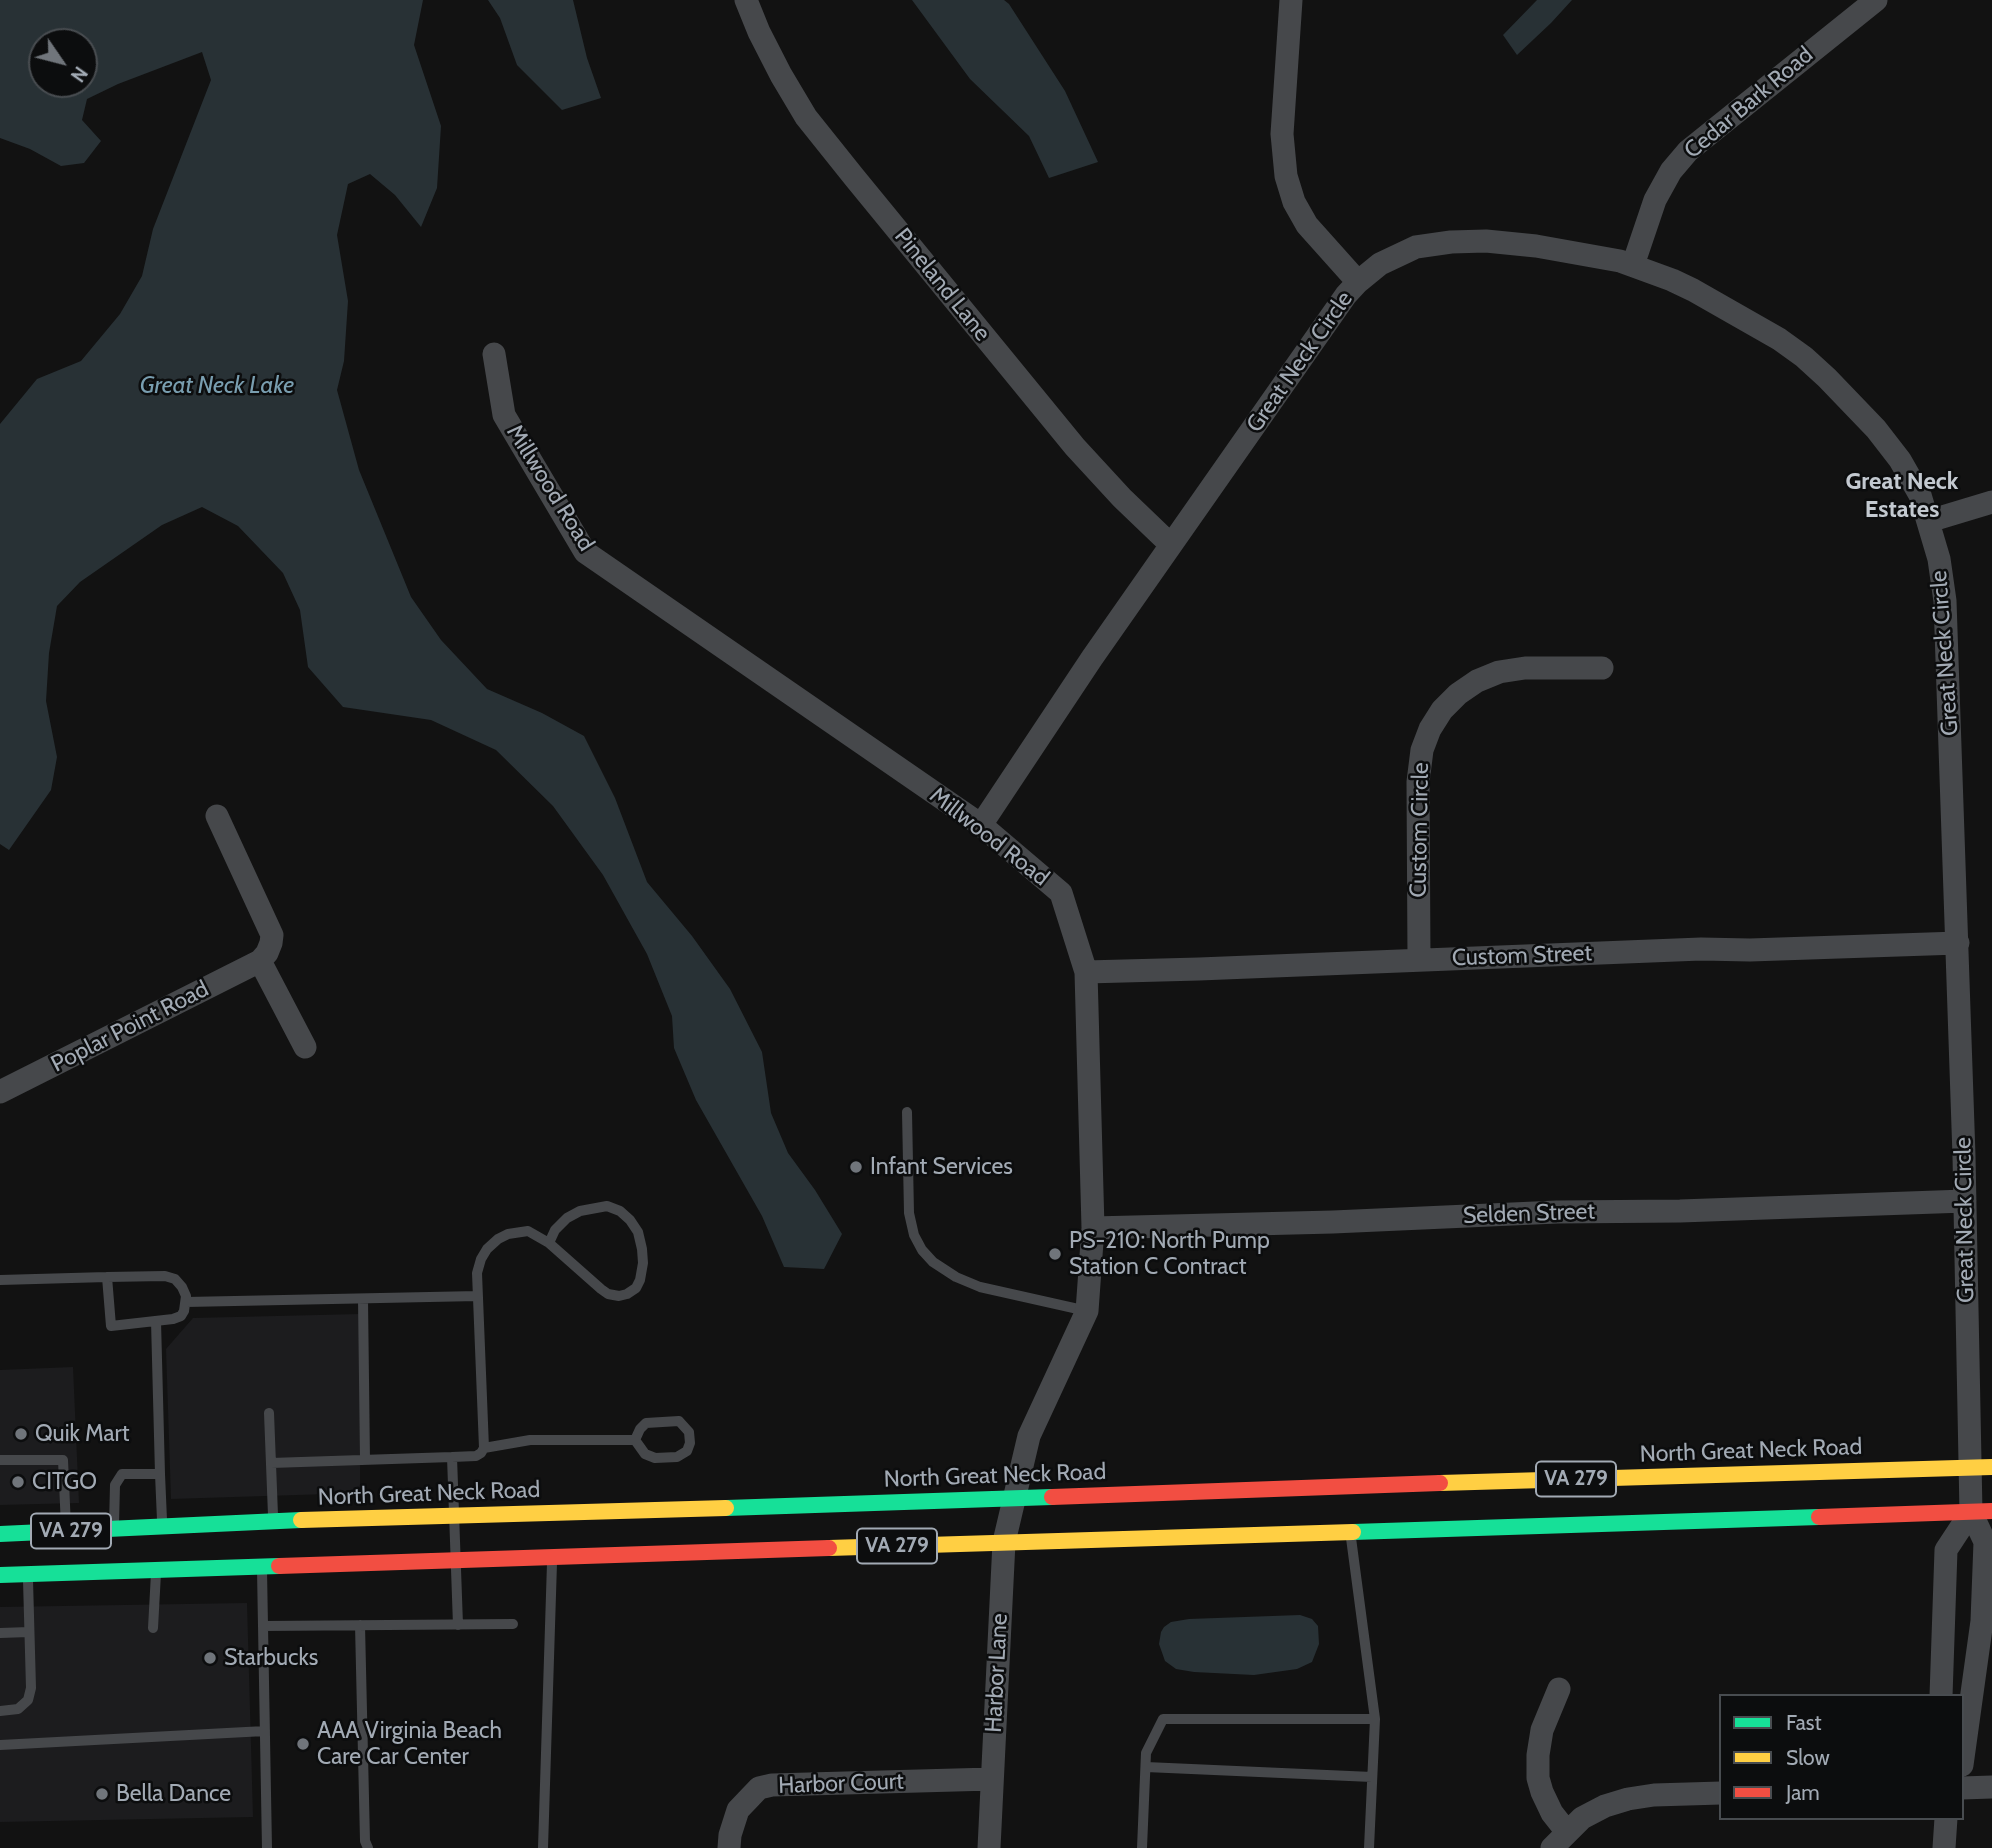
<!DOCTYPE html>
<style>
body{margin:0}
#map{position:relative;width:1992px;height:1848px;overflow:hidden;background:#121212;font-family:Cabin,sans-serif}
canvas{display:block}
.legend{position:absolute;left:1719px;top:1694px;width:245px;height:126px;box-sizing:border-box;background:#0c0d0e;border:2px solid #484c50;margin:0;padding:9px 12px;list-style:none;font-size:21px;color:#a2aab4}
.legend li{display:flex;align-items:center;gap:14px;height:35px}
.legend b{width:35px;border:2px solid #484c50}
.north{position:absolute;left:28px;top:28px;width:70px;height:70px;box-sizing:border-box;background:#0c0d0e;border:2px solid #484c50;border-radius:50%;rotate:125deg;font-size:19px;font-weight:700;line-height:28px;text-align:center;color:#a2aab4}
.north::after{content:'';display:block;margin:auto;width:24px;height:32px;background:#70757b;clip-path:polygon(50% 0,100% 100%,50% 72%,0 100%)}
</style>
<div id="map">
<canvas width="1992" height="1848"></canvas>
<ul class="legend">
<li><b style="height:9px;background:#16e098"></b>Fast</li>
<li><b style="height:9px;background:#ffcf43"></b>Slow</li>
<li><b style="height:9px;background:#f24e42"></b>Jam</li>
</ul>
<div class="north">N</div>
</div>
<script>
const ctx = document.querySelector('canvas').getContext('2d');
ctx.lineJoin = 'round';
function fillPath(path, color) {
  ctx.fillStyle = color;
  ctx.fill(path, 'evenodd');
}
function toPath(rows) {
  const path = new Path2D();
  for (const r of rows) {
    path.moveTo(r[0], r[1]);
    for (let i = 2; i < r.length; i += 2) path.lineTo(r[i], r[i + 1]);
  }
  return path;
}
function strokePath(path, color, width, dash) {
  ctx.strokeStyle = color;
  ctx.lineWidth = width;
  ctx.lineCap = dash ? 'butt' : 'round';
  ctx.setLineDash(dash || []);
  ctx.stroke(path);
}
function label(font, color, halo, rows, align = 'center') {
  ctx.font = font + ' Cabin,sans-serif';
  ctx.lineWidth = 5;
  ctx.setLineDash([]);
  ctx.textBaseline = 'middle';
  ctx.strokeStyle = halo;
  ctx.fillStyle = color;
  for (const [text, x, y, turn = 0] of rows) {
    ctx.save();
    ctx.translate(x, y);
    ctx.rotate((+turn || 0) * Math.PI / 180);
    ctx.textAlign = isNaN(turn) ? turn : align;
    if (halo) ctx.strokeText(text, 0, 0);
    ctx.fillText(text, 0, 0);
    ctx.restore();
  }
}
fillPath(toPath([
 [360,1314,360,1493,171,1499,166,1349,193,1318],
 [73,1367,79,1503,0,1505,0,1370],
 [247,1603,253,1817,0,1822,0,1607]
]), '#1c1c1e');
fillPath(toPath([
 [0,0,423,0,414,45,441,126,437,188,421,227,395,195,370,174,348,184,337,235,348,301,344,361,337,390,359,470,411,597,441,640,487,689,542,713,584,736,615,798,647,882,692,936,730,989,762,1052,771,1113,788,1153,815,1190,842,1234,824,1269,784,1267,762,1216,696,1100,674,1048,672,1016,647,954,603,875,553,806,496,750,431,720,343,707,308,667,300,610,283,573,238,526,202,507,162,525,80,582,57,606,49,653,46,701,57,757,51,790,9,850,0,844,0,424,37,379,81,361,120,314,142,276,153,229,211,80,202,52,118,84,87,99,82,120,101,141,84,163,61,166,30,149,0,138],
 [42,42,84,42,84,84,42,84],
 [488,0,573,0,587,58,601,98,562,110,517,65,500,18],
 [912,0,1004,0,1009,4,1065,91,1098,162,1049,178,1029,136,970,79],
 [1537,0,1572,0,1551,23,1517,55,1503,35],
 [1300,1615,1312,1619,1318,1626,1319,1644,1312,1662,1297,1669,1254,1675,1194,1672,1176,1669,1165,1661,1159,1644,1161,1632,1164,1627,1171,1622,1189,1619]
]), '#283135');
strokePath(toPath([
 [907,1112,909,1213,914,1235,922,1250,933,1262,956,1277,980,1287,1087,1311],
 [607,1206,620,1211,630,1220,638,1232,642,1249,643,1263,640,1280,636,1288,627,1294,619,1296,608,1294,601,1289,549,1243,555,1230,567,1218,580,1211,607,1206],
 [0,1280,107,1277,165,1276,175,1279,182,1287,186,1296,184,1311,181,1316,173,1319,111,1326,107,1277],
 [363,1299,365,1460],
 [186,1302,478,1296],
 [156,1321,160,1474],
 [269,1413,273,1515],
 [679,1421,689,1432,690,1443,687,1451,677,1457,655,1458,645,1454,635,1440,640,1429,646,1423,679,1421],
 [484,1448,530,1440,635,1440],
 [452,1457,458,1625],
 [0,1460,63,1460,66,1527],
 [271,1463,452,1457,476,1456,481,1453,484,1448,477,1273,481,1259,487,1249,498,1239,508,1234,528,1231,549,1243],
 [114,1525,115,1485,122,1474,160,1474,162,1520],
 [1351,1538,1375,1719,1369,1848],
 [262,1570,267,1848],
 [360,1625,365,1841,368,1848],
 [263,1626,513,1624],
 [153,1628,156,1573],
 [0,1633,29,1632],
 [0,1711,18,1709,28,1700,31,1688,28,1580],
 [0,1745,265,1731],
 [1146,1767,1372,1777],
 [543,1848,552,1563],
 [1142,1848,1146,1753,1163,1719,1375,1719]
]), '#46484b', 10);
strokePath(toPath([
 [746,0,759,32,781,75,806,117,854,177,1075,447,1122,498,1171,545],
 [1291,0,1282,134,1286,176,1294,202,1307,225,1358,282],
 [1633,265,1655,200,1671,171,1688,151,1876,0],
 [494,354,504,415,585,552,981,825,1061,893,1086,972,1093,1228,1087,1311,1029,1436,1004,1542,989,1848],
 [1929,521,1992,502],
 [981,825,1092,658,1346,295,1358,282,1380,264,1416,247,1451,242,1486,241,1536,246,1620,261,1672,280,1693,290,1779,339,1804,357,1827,378,1876,429,1900,460,1920,495,1939,559,1945,601,1964,1156,1971,1512,1985,1542,1982,1621,1962,1765],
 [1419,960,1418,782,1422,750,1430,729,1442,710,1458,694,1477,681,1499,672,1525,668,1602,668],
 [260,961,305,1047],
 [1086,972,1199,969,1701,949,1750,950,1958,943],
 [0,1092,260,961,267,953,271,943,272,935,217,816],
 [1093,1228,1333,1222,1557,1212,1680,1211,1965,1201],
 [1559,1689,1542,1730,1538,1755,1538,1778,1542,1792,1552,1813,1567,1832],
 [1941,1696,1946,1550,1971,1512],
 [1962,1788,1992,1787],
 [729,1848,730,1835,738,1810,759,1788,772,1785,992,1779],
 [1552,1848,1582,1818,1605,1806,1628,1799,1654,1795,1721,1793],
 [1944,1848,1946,1818]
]), '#46484b', 23);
strokePath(toPath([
 [726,1508,1052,1497],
 [1353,1532,1819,1517],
 [0,1534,301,1520],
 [0,1575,279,1566]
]), '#16e098', 16);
strokePath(toPath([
 [1440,1483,1992,1467],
 [301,1520,726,1508],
 [829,1548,1353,1532]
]), '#ffcf43', 16);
strokePath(toPath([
 [1052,1497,1440,1483],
 [1819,1517,1992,1511],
 [279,1566,829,1548]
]), '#f24e42', 16);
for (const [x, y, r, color] of [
 [856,1167,7,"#70757b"],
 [1055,1254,7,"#70757b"],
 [21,1434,7,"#70757b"],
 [18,1482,7,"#70757b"],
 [210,1658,7,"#70757b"],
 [303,1744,7,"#70757b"],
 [102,1794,7,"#70757b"]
]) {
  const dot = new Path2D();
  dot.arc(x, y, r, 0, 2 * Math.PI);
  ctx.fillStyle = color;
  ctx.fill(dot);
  strokePath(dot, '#0c0d0e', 2.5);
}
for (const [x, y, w] of [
 [1576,1479,80],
 [71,1531,80],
 [897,1546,80]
]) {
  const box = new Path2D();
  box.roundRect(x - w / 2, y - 17.5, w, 35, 5);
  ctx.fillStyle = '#0c0d0e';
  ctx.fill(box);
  strokePath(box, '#a2aab4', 2);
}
label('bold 21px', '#a2aab4', null, [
 ["VA 279",1576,1479],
 ["VA 279",71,1531],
 ["VA 279",897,1546]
]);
label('23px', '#a2aab4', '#0c0d0e', [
 ["Cedar Bark Road",1749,103,-40],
 ["Pineland Lane",942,285,51],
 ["Great Neck Circle",1300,362,-55],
 ["Millwood Road",550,488,58],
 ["Great Neck Circle",1945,653,-94],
 ["Custom Circle",1420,830,-89],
 ["Millwood Road",989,837,38],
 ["Custom Street",1522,956,-2],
 ["Poplar Point Road",130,1027,-27],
 ["Selden Street",1529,1214,-2],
 ["Great Neck Circle",1965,1220,-91],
 ["North Great Neck Road",1751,1451,-2],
 ["North Great Neck Road",995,1476,-2],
 ["North Great Neck Road",429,1494,-2],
 ["Harbor Lane",997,1673,-87],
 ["Harbor Court",841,1784,-2]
]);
label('23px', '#a2aab4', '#0c0d0e', [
 ["Infant Services",870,1167],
 ["PS-210: North Pump",1069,1241],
 ["Station C Contract",1069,1267],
 ["Quik Mart",35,1434],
 ["CITGO",32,1482],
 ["Starbucks",224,1658],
 ["AAA Virginia Beach",317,1731],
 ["Care Car Center",317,1757],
 ["Bella Dance",116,1794]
], 'left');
label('italic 24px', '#799eb0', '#0c0d0e', [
 ["Great Neck Lake",217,386]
]);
label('bold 24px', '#c3c9d0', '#0c0d0e', [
 ["Great Neck",1902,482],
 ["Estates",1902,510]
]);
</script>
